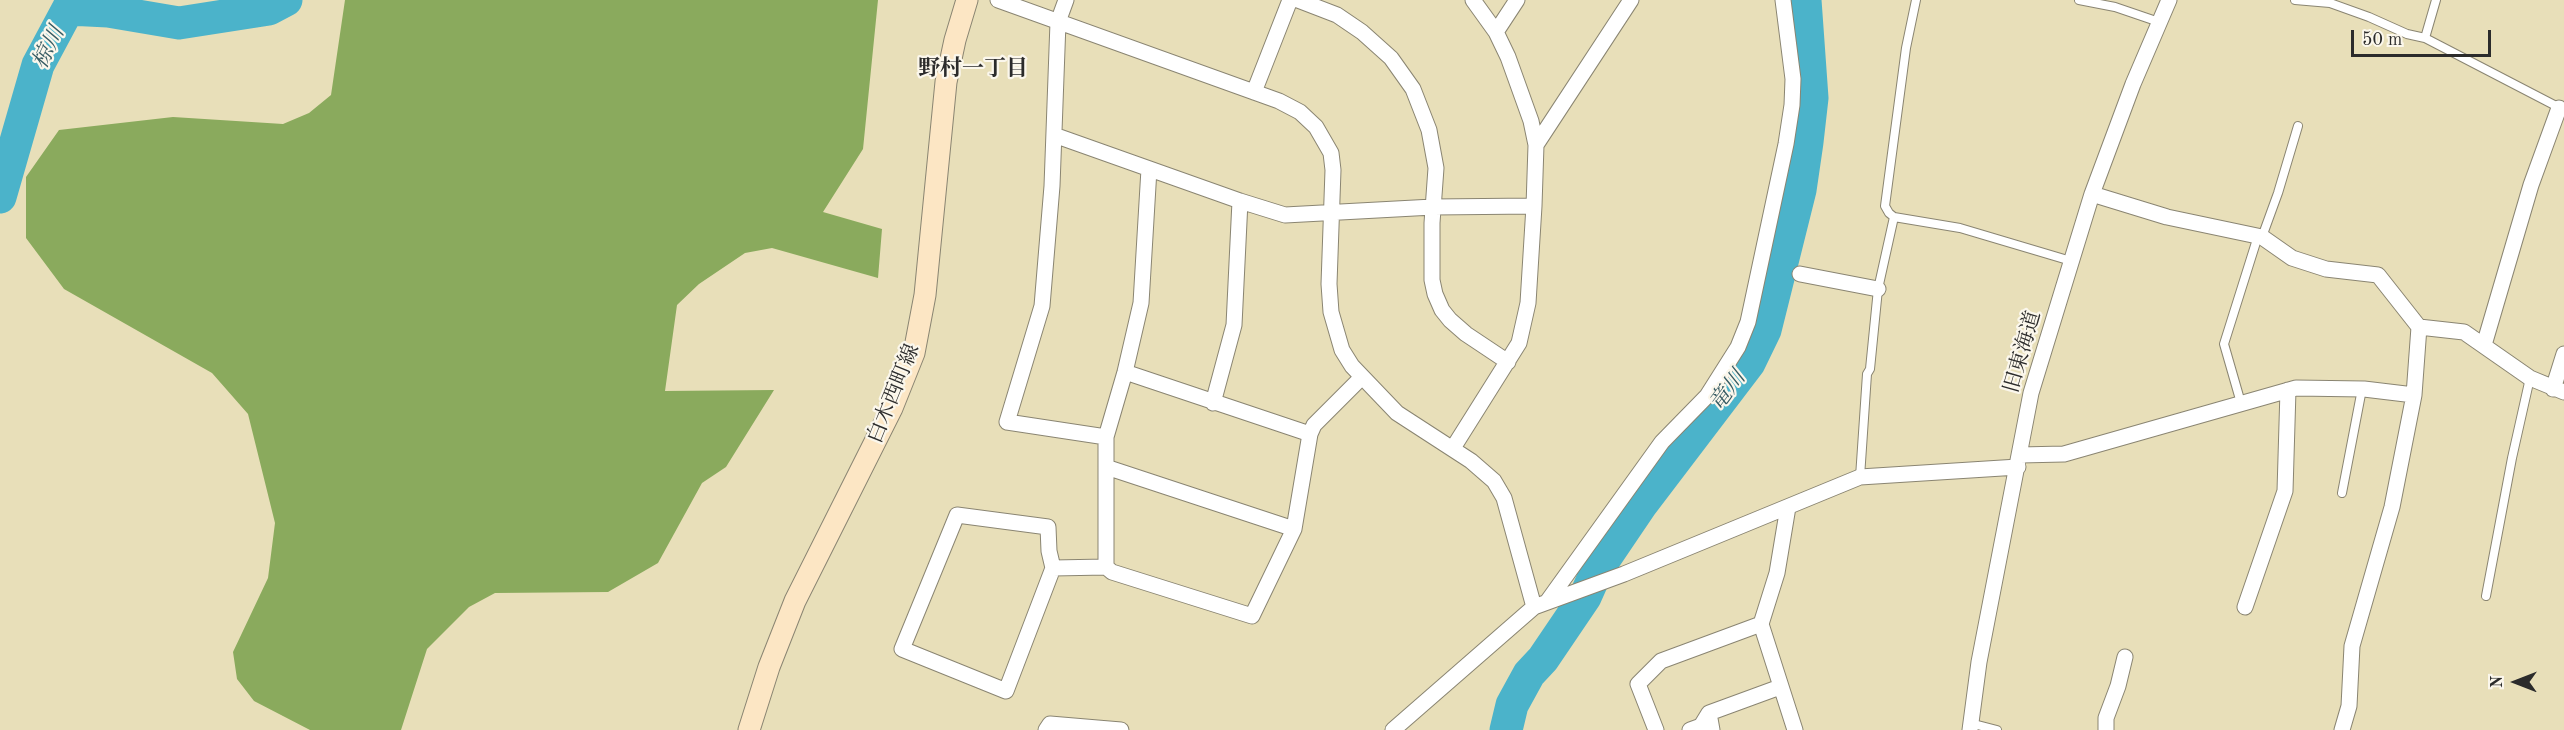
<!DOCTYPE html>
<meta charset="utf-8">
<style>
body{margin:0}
#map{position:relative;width:2564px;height:730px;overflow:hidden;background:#e8dfb9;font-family:"Old Standard TT",serif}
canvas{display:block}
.north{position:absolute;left:2486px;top:652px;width:60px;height:60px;-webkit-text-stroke:4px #fbf7ec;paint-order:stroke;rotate:270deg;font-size:16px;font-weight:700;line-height:24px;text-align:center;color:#2b2b2b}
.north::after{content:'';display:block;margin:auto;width:21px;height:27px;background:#2b2b2b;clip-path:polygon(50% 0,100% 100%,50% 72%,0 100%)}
.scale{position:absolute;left:2351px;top:30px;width:140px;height:27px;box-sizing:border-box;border:3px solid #2b2b2b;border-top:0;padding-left:8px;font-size:18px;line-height:21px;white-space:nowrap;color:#2b2b2b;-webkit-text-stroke:4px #fbf7ec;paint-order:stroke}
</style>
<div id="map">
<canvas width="2564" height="730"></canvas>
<div class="north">N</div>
<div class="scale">50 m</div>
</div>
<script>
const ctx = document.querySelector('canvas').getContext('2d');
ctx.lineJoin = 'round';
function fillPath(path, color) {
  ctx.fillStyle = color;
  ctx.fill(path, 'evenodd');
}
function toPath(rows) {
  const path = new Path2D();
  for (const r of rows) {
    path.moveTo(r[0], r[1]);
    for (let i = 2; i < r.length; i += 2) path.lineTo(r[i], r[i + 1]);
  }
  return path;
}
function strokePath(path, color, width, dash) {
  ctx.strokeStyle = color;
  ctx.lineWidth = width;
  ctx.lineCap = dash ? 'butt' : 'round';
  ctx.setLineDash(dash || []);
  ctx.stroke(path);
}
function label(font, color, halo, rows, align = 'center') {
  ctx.font = font + ' "Old Standard TT","Noto Serif JP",serif';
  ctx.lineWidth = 4.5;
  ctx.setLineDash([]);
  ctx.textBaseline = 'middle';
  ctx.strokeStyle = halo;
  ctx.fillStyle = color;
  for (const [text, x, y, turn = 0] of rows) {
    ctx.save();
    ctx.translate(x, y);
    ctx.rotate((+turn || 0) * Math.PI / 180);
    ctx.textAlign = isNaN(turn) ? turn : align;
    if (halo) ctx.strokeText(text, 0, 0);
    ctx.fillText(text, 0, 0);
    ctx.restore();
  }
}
fillPath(toPath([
 [345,0,878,0,863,149,823,212,882,229,878,278,772,248,745,253,699,284,677,305,665,391,774,390,726,467,702,483,658,563,608,592,495,593,469,607,427,649,401,730,310,730,254,701,237,679,233,652,268,578,275,523,248,414,212,373,64,289,26,238,26,177,59,130,173,117,283,124,309,113,331,95]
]), '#8aaa5d');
strokePath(toPath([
 [0,197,38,65,68,9,108,11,179,23,269,9,286,0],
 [1506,730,1512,705,1529,674,1543,659,1585,597,1597,570,1641,505,1749,363,1765,330,1800,190,1807,142,1812,98,1805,0]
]), '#4bb3ca', 33);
const lane = toPath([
 [2079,0,2115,7,2159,22],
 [2295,0,2330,3,2369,17,2407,34,2425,38,2560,108],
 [2425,38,2436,0],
 [1894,217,1960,228,2071,261],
 [2262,237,2278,193,2298,126],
 [2241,403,2224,344,2258,236],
 [1860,477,1867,374,1870,369,1878,289,1894,217,1889,213,1885,206,1906,48,1916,0],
 [2342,493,2362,389],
 [2486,596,2512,458,2530,378],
 [1970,723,1997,730]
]);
const street = toPath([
 [998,0,1279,101,1300,112,1316,127,1331,153,1333,170,1329,284,1331,312,1342,350,1352,366,1397,413,1471,461,1494,481,1504,498,1534,607],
 [1066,0,1058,22,1052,186,1042,306,1007,422,1106,437],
 [1298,0,1337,15,1362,32,1391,58,1413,89,1429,130,1436,168,1432,223,1432,280,1435,294,1442,310,1450,320,1466,334,1508,362],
 [1496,32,1517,0],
 [1254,92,1290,0],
 [1054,135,1240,201,1285,215,1433,207,1534,206],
 [1536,145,1631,0],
 [1149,169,1141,303,1125,372,1106,437,1106,567,1112,572,1252,616,1294,529,1310,434,1314,425,1362,377],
 [2092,194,2167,217,2262,237,2292,258,2326,269,2378,275,2419,327,2414,395,2392,507,2352,646,2349,706,2342,730],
 [1800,274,1878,289],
 [2419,327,2464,332,2530,378,2564,392],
 [2484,345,2531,185,2559,108],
 [1125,372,1310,434],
 [2553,389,2564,354],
 [1213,403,1234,325,1240,201],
 [1453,448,1519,343,1528,303,1534,206,1536,145,1531,121,1508,57,1496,32,1473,0],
 [2020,455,2064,454,2296,388,2364,389,2414,395],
 [1106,467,1294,529],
 [957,515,1048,527,1049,551,1053,568,1006,691,902,649,957,515],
 [1053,568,1106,567],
 [1547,602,1662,442,1707,396,1738,347,1748,322,1786,144,1792,105,1793,79,1783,0],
 [2245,607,2285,491,2288,390],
 [1761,624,1777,573,1788,507],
 [1046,730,1050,724,1121,730],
 [1393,730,1534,607,1624,574,1860,477,2018,467],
 [1656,730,1638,684,1661,661,1761,624,1795,730],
 [1690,730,1701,726,1709,713],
 [1712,730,1709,713,1780,687],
 [1970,730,1979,662,2031,393,2092,194,2133,84,2169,0],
 [2106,730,2106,718,2118,686,2125,657]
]);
const secondary = toPath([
 [749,730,769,667,795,601,892,408,914,353,925,295,946,82,955,40,967,0]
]);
strokePath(lane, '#8a8572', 10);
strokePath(street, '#8a8572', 17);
strokePath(secondary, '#8a8572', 23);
strokePath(lane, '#fff', 8);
strokePath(street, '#fff', 15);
strokePath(secondary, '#fce6c4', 21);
label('21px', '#2b2b2b', '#fbf7ec', [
 ["旧東海道",2023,352,-74],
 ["白木西町線",894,394,-68]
]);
label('italic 22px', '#365b63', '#fbf7ec', [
 ["椋川",49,48,-64],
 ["竜川",1728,391,-53]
]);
label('bold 22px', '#2b2b2b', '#fbf7ec', [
 ["野村一丁目",973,69]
]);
</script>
